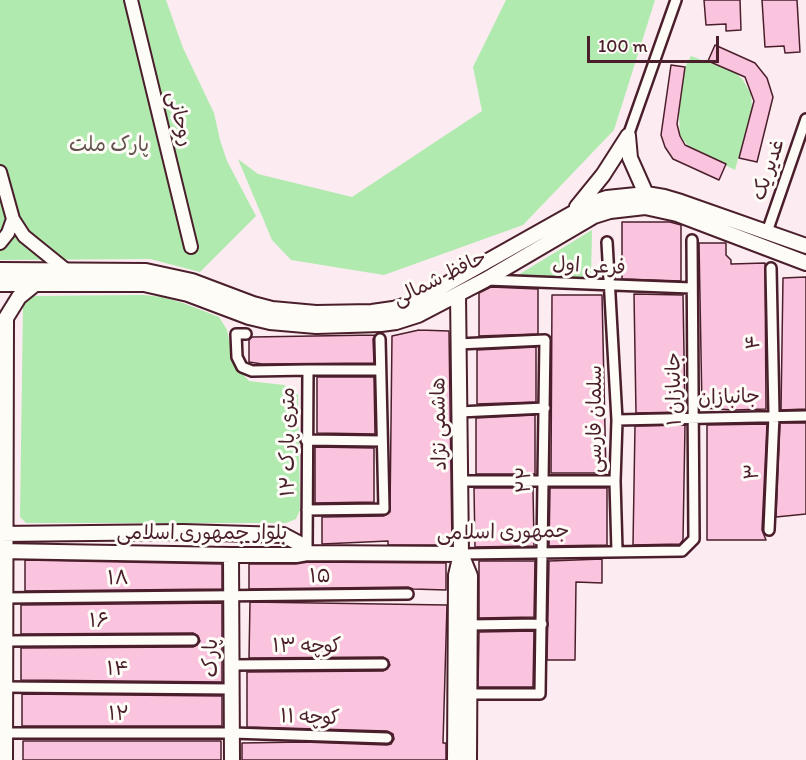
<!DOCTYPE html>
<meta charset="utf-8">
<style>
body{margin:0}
#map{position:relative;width:806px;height:760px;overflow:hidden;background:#fcebf0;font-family:Itim,sans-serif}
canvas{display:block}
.scale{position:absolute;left:587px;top:36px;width:132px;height:27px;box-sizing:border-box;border:3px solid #4a1f2b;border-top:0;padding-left:8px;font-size:18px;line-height:21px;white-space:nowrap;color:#4a1f2b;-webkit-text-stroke:4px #fdfcf7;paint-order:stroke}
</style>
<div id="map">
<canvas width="806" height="760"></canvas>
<div class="scale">100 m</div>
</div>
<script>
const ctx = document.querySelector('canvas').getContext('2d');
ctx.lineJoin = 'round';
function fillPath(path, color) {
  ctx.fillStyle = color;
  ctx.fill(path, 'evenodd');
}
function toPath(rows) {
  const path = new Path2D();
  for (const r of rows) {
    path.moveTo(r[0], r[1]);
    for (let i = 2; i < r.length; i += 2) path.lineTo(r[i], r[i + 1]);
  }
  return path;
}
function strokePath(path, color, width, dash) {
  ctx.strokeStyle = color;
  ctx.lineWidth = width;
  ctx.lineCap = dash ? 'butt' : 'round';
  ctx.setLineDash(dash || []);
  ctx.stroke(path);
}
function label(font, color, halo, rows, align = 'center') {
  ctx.font = font + ' Itim,"Playpen Sans Arabic",sans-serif';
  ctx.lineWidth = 6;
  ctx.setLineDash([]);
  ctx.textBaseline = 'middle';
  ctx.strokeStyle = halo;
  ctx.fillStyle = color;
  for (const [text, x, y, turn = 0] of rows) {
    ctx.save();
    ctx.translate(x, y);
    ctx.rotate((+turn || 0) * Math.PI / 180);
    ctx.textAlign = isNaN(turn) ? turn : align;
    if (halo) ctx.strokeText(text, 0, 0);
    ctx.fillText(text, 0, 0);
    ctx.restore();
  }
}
fillPath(toPath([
 [0,0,166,0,183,48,214,113,220,140,227,161,256,216,200,272,150,259,0,260],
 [506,0,655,0,614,130,523,225,384,275,291,260,272,240,238,159,258,174,352,197,482,111,473,67],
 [691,56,736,73,743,80,751,94,752,109,735,170,690,148,680,136,679,114,685,67],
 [592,230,591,275,587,277,513,278],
 [143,295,163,297,183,303,219,317,227,330,233,359,240,371,249,381,284,385,298,395,300,510,296,519,286,523,26,523,20,517,23,305,33,296]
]), '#b0eaaf');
const building = toPath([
 [704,0,740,0,741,30,726,31,726,24,706,25,704,0],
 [762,0,797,0,800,52,785,53,784,46,765,47,762,0],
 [715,45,755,63,767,78,773,97,757,162,739,158,754,101,745,77,708,61,715,45],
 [671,65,685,67,677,124,680,136,685,145,726,164,719,180,673,159,665,147,661,135,671,65],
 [622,222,670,222,681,225,681,281,622,279,622,222],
 [699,243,726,243,726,255,731,260,731,264,765,263,766,409,734,410,702,408,699,243],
 [806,277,806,409,781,410,783,278,806,277],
 [491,287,538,289,538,334,479,336,479,293,491,287],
 [634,294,683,295,685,412,636,413,634,294],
 [552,295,602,295,606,473,551,473,552,295],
 [419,330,449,331,452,545,388,545,388,541,322,544,322,517,384,516,390,512,392,336,419,330],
 [375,335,373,339,374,363,262,364,249,362,249,340,252,337,375,335],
 [536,347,536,402,477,404,477,350,536,347],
 [317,377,374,377,375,434,317,433,317,377],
 [535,415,535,474,476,474,476,418,535,415],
 [780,423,806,423,806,514,776,517,780,423],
 [767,424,762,530,766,540,707,540,707,425,767,424],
 [685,425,683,540,680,544,633,545,635,426,685,425],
 [315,447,374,448,374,502,315,503,315,447],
 [474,488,533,488,534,546,475,547,474,488],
 [550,488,607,488,607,545,549,546,550,488],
 [602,559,602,583,576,582,575,660,547,660,549,561,602,559],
 [25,560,222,564,222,589,25,591,25,560],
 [479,561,535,561,534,617,479,618,479,561],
 [308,562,446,563,446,590,413,589,408,587,249,589,249,564,296,564,308,562],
 [250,602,447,605,443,743,446,743,446,760,242,760,242,743,304,742,387,745,391,744,394,739,393,734,387,731,247,727,247,672,383,671,387,669,390,665,388,660,383,657,249,658,250,602],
 [222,603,222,682,21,680,21,648,193,647,197,645,200,641,198,636,193,633,21,634,21,605,222,603],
 [534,631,533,687,478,687,479,632,534,631],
 [22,694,222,696,222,726,22,726,22,694],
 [23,741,221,741,221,760,23,760,23,741]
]);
fillPath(building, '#fbc4de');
strokePath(building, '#4a1f2b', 1.5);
const minor = toPath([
 [628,136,676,0],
 [767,232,806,119],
 [607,242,617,420,615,481,617,551],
 [487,280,691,288],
 [246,334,236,334,237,357,242,367,252,371,308,370,307,551],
 [458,344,545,340,540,694,469,694],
 [308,370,380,370],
 [459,412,545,408],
 [617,420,806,416],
 [306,440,382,441],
 [460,481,615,481],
 [307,510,384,509,380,339],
 [769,530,774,415,771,268],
 [461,554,682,551,694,539,692,240],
 [5,598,408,594],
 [469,625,542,624],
 [4,641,193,640],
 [232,665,383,664],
 [4,687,232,689],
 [5,733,232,733,387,738]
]);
const tertiary = toPath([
 [131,0,191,247],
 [0,172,13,219,24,236,66,270],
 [0,243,8,233,13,219]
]);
const secondary = toPath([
 [628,136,630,158,646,194],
 [577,207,603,175,628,136],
 [0,270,146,271,192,281,253,304,272,309,316,313,372,312,393,309,413,303,589,204,607,198,646,194,664,197,681,202,806,246],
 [0,284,144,284,188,294,249,317,270,322,316,326,381,324,396,322,418,315,485,280,594,216,610,211,645,207,677,214,806,263],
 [6,318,19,297,35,284],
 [0,534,183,532,283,535,302,545,307,553],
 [0,551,231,555,296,555,307,553,461,554],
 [461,554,470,576,469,760],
 [231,555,232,760],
 [5,760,6,318],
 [455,760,456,575,461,554,458,294]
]);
strokePath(minor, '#4a1f2b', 14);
strokePath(tertiary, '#4a1f2b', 16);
strokePath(secondary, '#4a1f2b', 18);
strokePath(minor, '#fdfcf7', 9);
strokePath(tertiary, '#fdfcf7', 12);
strokePath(secondary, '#fdfcf7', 14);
label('20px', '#4a1f2b', '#fdfcf7', [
 ["روحانی",179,119,76],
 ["غدیر یک",769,170,-71],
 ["فرعی اول",589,267,3],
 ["حافظ شمالی",440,279,-26],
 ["۴",754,342,-91],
 ["جانبازان ۱",675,389,-91],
 ["جانبازان",729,398,-2],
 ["سلمان فارسی",596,419,-90],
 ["هاشمی نژاد",440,424,-91],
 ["۱۲ متری پارک",289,442,-90],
 ["۳",753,472,-88],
 ["۲۲",525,480,-89],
 ["جمهوری اسلامی",503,533,-1],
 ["بلوار جمهوری اسلامی",202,534],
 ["۱۵",320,577,-1],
 ["۱۸",118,579,-1],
 ["۱۶",99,622],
 ["کوچه ۱۳",307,647],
 ["پارک",212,658,-90],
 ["۱۴",118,670],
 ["۱۲",119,715],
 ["کوچه ۱۱",310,718,2]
]);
label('20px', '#64524c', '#fdfcf7', [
 ["پارک ملت",109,146]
]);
</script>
